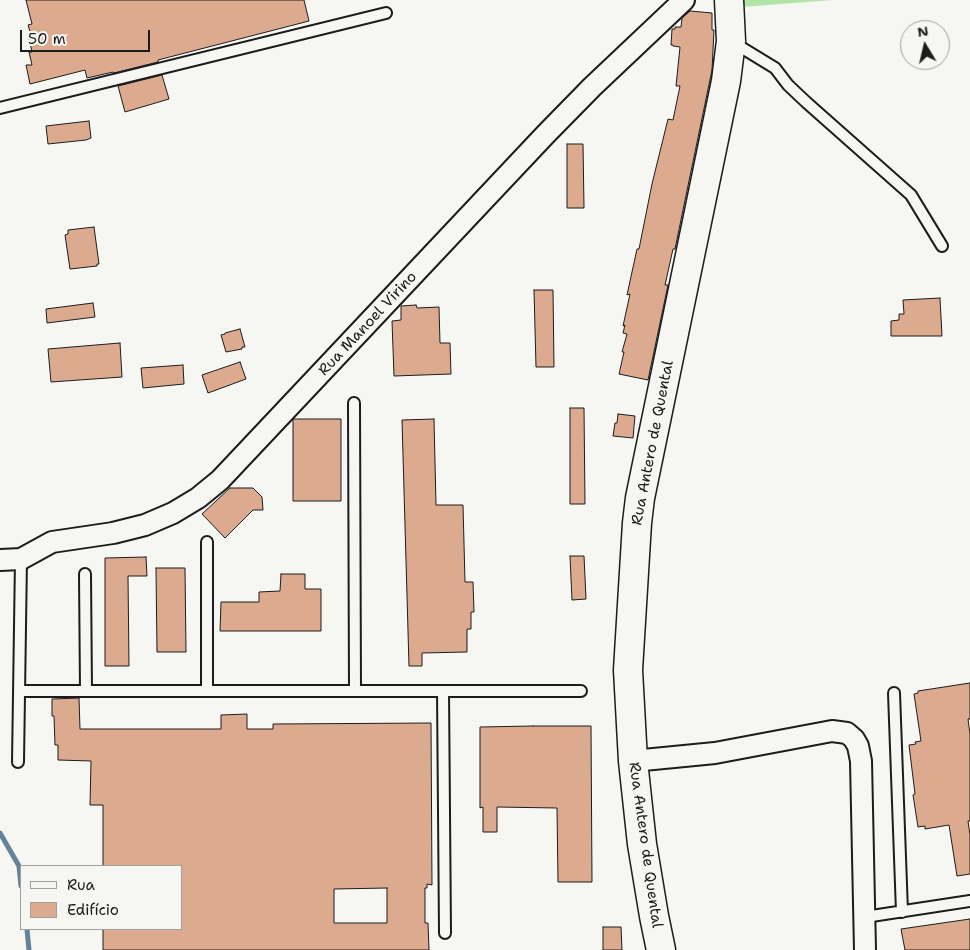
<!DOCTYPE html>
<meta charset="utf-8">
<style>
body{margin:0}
#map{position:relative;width:970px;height:950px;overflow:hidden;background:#f6f6f2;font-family:"Shantell Sans",sans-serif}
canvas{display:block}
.legend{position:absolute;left:20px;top:865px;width:162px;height:65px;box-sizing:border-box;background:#f6f6f2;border:1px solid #9f9f9c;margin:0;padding:6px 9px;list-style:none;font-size:15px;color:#1c1c1c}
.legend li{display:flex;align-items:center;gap:10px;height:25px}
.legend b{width:25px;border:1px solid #9f9f9c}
.north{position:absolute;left:900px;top:20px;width:50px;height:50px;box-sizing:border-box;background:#f6f6f2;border:1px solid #9f9f9c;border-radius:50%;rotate:351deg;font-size:14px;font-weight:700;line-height:20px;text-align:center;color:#1c1c1c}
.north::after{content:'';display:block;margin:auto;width:18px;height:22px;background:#1c1c1c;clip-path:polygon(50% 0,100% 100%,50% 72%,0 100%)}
.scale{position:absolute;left:20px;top:30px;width:130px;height:22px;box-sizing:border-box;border:2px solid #1c1c1c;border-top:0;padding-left:6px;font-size:15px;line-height:18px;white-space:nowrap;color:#1c1c1c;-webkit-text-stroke:4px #f6f6f2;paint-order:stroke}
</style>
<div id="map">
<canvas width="970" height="950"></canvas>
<ul class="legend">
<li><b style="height:6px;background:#f6f6f2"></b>Rua</li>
<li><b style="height:14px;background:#dcaa8f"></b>Edifício</li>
</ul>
<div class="north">N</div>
<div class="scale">50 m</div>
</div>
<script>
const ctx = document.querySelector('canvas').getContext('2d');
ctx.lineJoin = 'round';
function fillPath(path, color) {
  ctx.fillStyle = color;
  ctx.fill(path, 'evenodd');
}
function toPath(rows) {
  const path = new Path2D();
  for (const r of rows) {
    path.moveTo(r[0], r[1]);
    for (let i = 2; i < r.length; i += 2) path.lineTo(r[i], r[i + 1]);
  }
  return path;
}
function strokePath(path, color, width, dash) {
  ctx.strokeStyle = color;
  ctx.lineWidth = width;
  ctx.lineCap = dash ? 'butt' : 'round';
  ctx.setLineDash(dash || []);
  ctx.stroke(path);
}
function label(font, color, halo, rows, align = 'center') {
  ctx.font = font + ' "Shantell Sans",sans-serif';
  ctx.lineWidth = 5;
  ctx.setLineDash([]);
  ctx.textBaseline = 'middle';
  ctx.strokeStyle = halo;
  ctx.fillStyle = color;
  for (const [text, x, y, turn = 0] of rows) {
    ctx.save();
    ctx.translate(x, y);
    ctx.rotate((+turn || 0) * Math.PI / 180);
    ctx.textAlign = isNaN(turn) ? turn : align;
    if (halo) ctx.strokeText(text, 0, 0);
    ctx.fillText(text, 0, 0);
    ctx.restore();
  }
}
fillPath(toPath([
 [741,0,833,0,742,7]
]), '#b2e4a5');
strokePath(toPath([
 [0,833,19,866,21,886],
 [27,929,29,950]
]), '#63839b', 5);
const building = toPath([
 [26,0,304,0,309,21,158,60,158,62,114,73,113,72,87,78,85,70,30,84,26,65,32,65,29,52,32,52,29,39,32,38,28,25,32,24,26,0],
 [690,11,712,13,712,30,714,30,712,70,683,210,675,249,673,249,665,285,668,285,648,380,619,374,624,352,622,352,627,334,623,333,625,325,623,326,630,294,627,295,637,249,639,249,652,184,668,119,673,120,680,86,676,86,680,47,673,46,673,45,671,45,672,29,675,29,675,27,681,27,682,18,690,11],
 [162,75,169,99,125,112,118,86,162,75],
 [89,121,91,138,86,140,48,144,46,126,89,121],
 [567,144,583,144,584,208,567,208,567,144],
 [94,227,99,264,97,264,97,266,70,269,65,235,68,234,68,230,94,227],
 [534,290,553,290,554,367,536,367,534,290],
 [940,298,942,336,891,336,891,321,899,320,899,314,904,314,903,300,940,298],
 [93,303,95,317,47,323,46,309,93,303],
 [416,305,417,308,439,307,440,343,450,343,451,374,394,376,392,321,401,320,401,306,416,305],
 [240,329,245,347,242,347,242,349,226,352,221,335,225,334,225,333,240,329],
 [120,343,122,377,51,382,48,349,120,343],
 [240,362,246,379,208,393,202,375,240,362],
 [183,365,184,384,143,388,141,368,183,365],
 [570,408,584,408,585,504,570,504,570,408],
 [618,414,635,416,633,438,613,436,615,423,617,423,618,414],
 [293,419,341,419,341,501,293,501,293,419],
 [434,419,436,505,463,505,465,582,473,582,474,612,471,612,471,629,467,629,467,652,422,653,422,666,409,666,402,420,434,419],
 [230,488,253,488,262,497,263,510,253,510,225,538,202,514,230,488],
 [570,556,584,556,586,599,572,600,570,556],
 [146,557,147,576,128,576,129,666,105,666,105,558,146,557],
 [156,568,185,568,186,652,157,652,156,568],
 [281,574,305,574,305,589,321,589,321,631,220,631,221,602,259,602,259,592,280,591,281,574],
 [970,683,970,719,968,719,970,734,970,821,968,821,970,835,970,874,957,876,949,825,925,829,925,826,918,827,913,795,915,794,909,745,916,744,915,742,921,741,914,694,918,693,918,691,970,683],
 [79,698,80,729,221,729,221,715,247,714,247,729,273,729,273,724,431,723,432,885,427,884,427,888,425,888,425,923,428,923,429,950,103,950,103,929,181,929,181,866,103,866,103,805,90,805,91,761,58,760,58,745,55,745,54,716,52,716,52,699,79,698],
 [387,888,387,923,334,923,334,889,387,888],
 [533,726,591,726,592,882,558,882,557,808,497,807,497,832,483,832,483,807,480,808,480,727,533,726],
 [970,919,970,950,905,950,901,929,970,919],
 [603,927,621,927,622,950,603,950,603,927]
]);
fillPath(building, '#dcaa8f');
strokePath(building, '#1c1c1c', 1);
const lane = toPath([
 [734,43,775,68,788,85,806,102,911,195,942,246],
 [0,108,386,13],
 [354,403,355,691],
 [207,542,207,691],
 [85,574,86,691],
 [20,691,581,691],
 [443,691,445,933],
 [894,693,902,912],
 [18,762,21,559],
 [865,917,970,901]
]);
const street = toPath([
 [0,560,21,559,52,542,113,533,145,525,173,513,198,498,220,480,545,135,592,87,684,0],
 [633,761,715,753,832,731,847,733,854,739,858,746,861,761,865,950]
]);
const secondary = toPath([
 [661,950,654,916,642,844,633,761,628,670,637,523,640,498,726,81,731,41,729,0]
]);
strokePath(lane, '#1c1c1c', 14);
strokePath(street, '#1c1c1c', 24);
strokePath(secondary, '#1c1c1c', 31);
strokePath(lane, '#f6f6f2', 10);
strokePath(street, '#f6f6f2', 20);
strokePath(secondary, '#f6f6f2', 28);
label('15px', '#1c1c1c', '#f6f6f2', [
 ["Rua Manoel Virino",368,324,-47],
 ["Rua Antero de Quental",653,443,-79],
 ["Rua Antero de Quental",645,845,82]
]);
</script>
